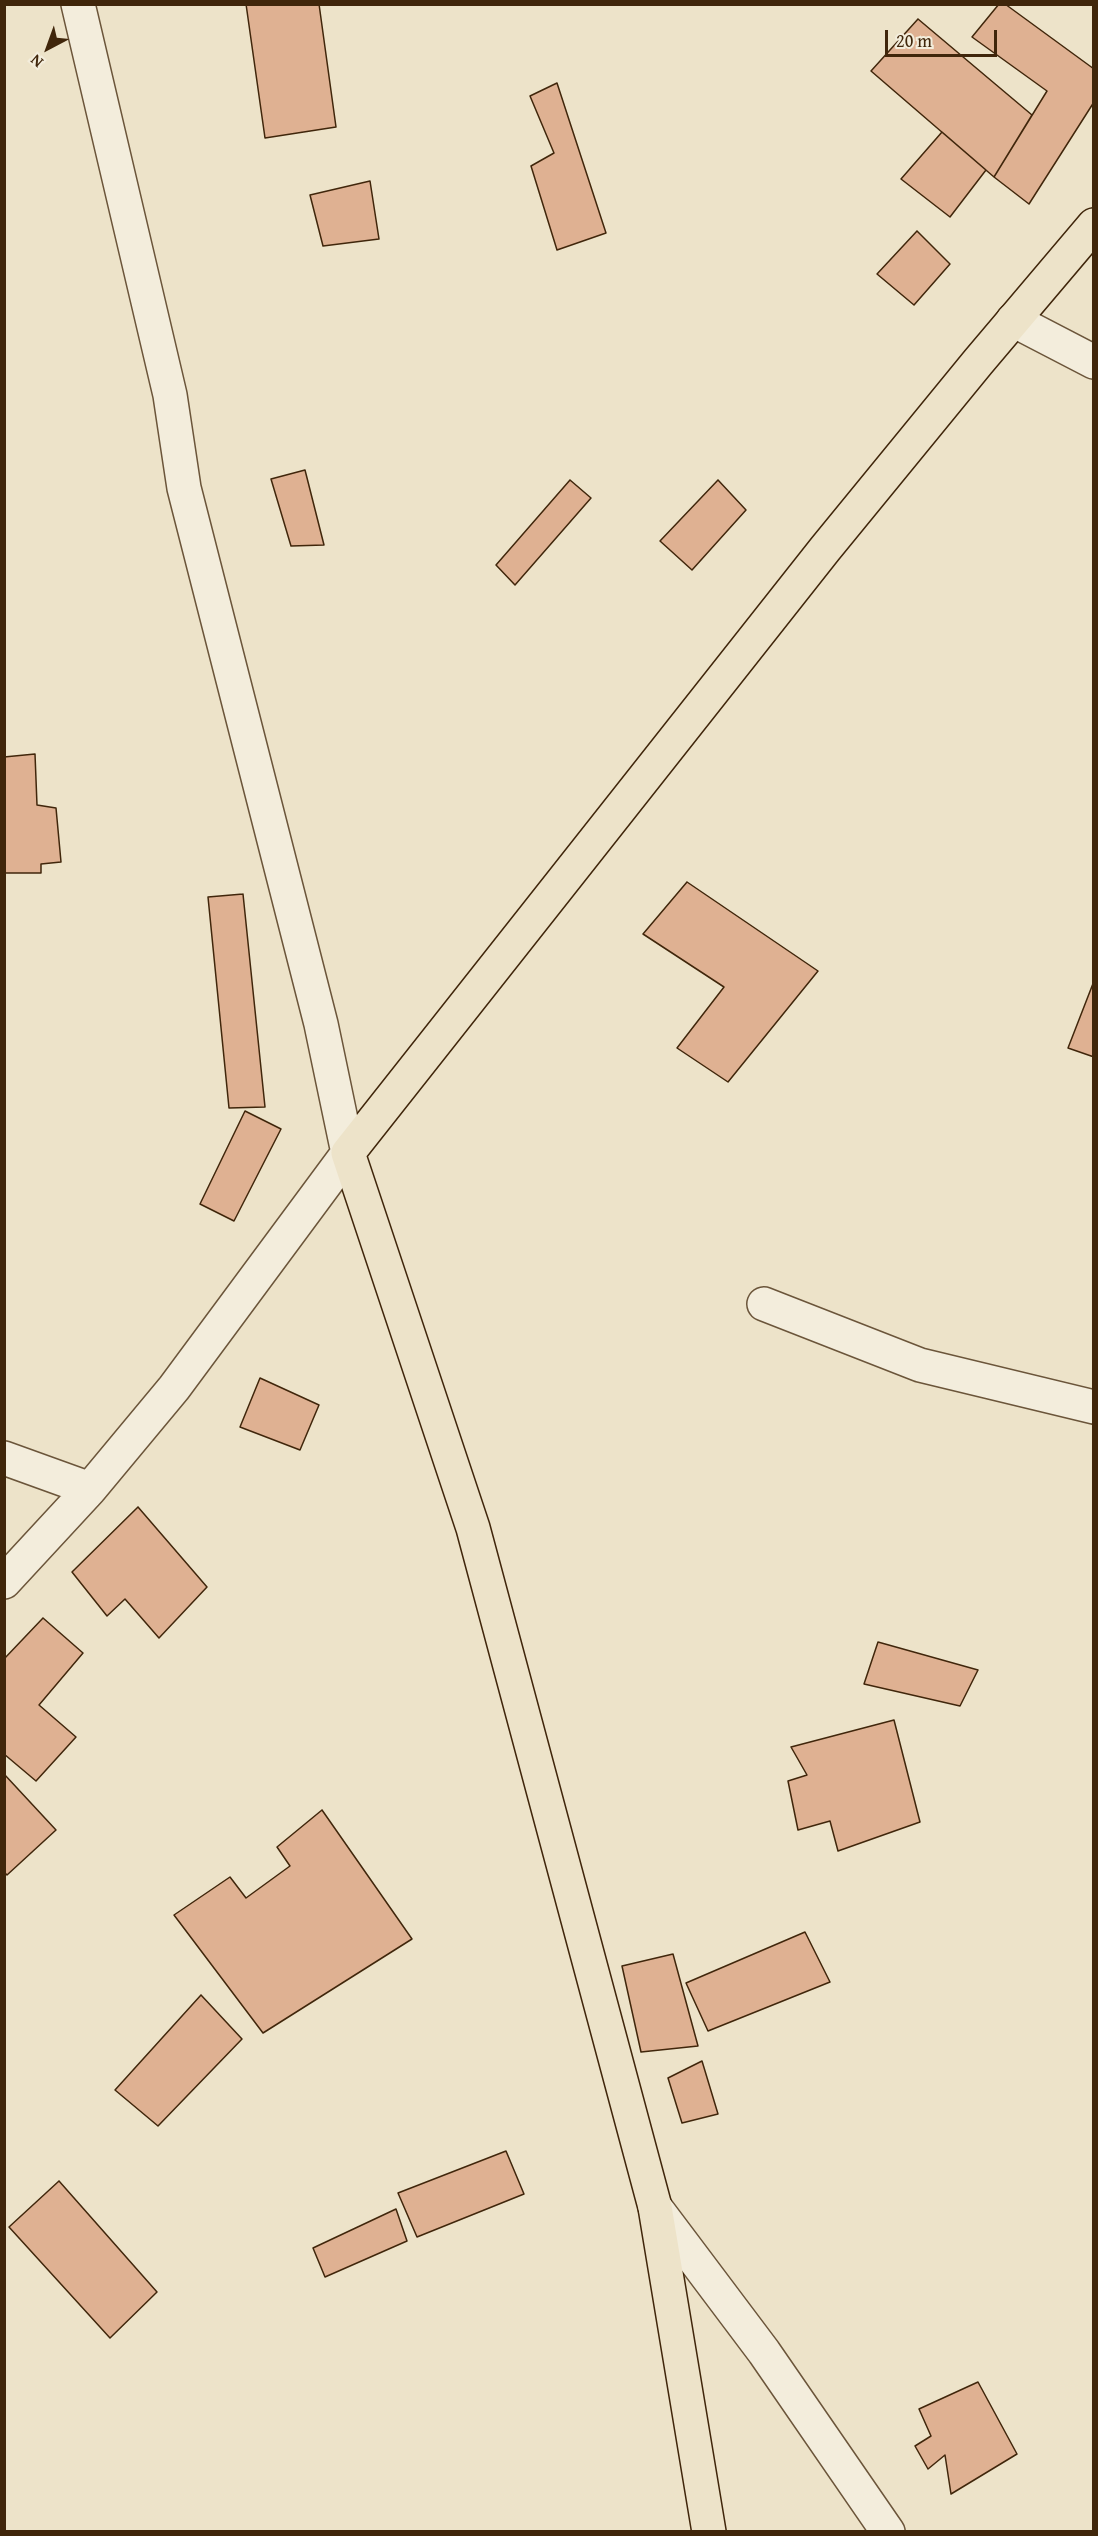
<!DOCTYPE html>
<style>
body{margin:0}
#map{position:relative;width:1098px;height:2536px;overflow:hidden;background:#ede3c9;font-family:"Gentium Book Plus",serif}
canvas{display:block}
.frame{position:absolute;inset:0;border:6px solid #40260b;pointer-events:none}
.north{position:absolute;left:18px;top:18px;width:60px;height:60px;-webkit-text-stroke:4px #f3eddc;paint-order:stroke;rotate:221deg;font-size:16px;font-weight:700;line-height:24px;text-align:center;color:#40260b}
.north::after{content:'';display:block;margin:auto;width:21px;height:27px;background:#40260b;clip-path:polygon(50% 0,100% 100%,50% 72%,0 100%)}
.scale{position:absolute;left:885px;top:30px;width:112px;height:27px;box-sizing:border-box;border:3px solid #40260b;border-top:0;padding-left:8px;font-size:18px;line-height:21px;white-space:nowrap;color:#40260b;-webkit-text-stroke:4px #f3eddc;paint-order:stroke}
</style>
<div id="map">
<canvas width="1098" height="2536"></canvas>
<div class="frame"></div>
<div class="north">N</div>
<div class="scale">20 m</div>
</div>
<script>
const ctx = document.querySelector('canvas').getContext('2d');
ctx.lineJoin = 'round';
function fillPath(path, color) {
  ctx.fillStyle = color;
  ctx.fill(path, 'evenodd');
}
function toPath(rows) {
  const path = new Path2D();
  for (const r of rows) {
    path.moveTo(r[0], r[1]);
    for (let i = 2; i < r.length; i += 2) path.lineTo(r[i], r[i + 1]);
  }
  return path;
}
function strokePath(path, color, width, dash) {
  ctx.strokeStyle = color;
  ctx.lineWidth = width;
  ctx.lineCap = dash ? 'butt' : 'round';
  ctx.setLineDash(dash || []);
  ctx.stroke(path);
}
const building = toPath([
 [246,4,319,4,336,127,265,138,246,4],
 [999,4,1005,4,1094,69,1094,102,1029,204,994,177,1047,91,972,37,999,4],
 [918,19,1032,115,994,177,871,71,918,19],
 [557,83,606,233,557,250,531,166,554,153,530,96,557,83],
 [942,132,986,170,950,217,901,179,942,132],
 [370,181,379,239,323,246,310,195,370,181],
 [917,231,950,264,914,305,877,274,917,231],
 [305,470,324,545,291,546,271,479,305,470],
 [570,480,591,498,515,585,496,565,570,480],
 [718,480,746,510,692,570,660,541,718,480],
 [35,754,37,805,56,808,61,862,41,864,41,873,4,873,4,757,35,754],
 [687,882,818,971,728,1082,677,1048,724,987,643,934,687,882],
 [243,894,265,1107,229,1108,208,897,243,894],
 [1094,981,1094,1057,1068,1048,1094,981],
 [245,1111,281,1129,234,1221,200,1204,245,1111],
 [260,1378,319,1405,300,1450,240,1427,260,1378],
 [138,1507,207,1587,159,1638,125,1599,107,1616,72,1572,138,1507],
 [43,1618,83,1653,39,1705,76,1737,36,1781,4,1754,4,1659,43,1618],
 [878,1642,978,1670,960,1706,864,1684,878,1642],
 [894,1720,920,1822,838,1851,830,1821,798,1830,788,1781,807,1775,791,1747,894,1720],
 [4,1774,56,1830,7,1875,4,1872,4,1774],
 [322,1810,412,1939,263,2033,174,1915,230,1877,246,1898,290,1866,277,1847,322,1810],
 [805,1932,830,1982,708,2031,686,1983,805,1932],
 [673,1954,698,2046,641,2052,622,1966,673,1954],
 [201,1995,242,2039,158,2126,115,2090,201,1995],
 [702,2061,718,2114,682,2123,668,2078,702,2061],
 [506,2151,524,2194,417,2237,398,2193,506,2151],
 [59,2181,157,2292,110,2338,9,2227,59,2181],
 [396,2209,407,2241,325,2277,313,2248,396,2209],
 [978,2382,1017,2454,951,2494,945,2455,928,2469,915,2446,931,2436,919,2409,978,2382]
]);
fillPath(building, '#dfb192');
strokePath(building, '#40260b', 1.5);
const minor = toPath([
 [1013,320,1094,362],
 [764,1304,920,1365,1094,1407],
 [4,1458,90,1489],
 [4,1582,90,1489,174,1388,348,1153,321,1024,184,488,170,395,78,4],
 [655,2207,764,2352,888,2532]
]);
const major = toPath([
 [709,2532,655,2207,473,1528,348,1153,825,549,978,362,1094,225]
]);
strokePath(minor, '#6b553a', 36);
strokePath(major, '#40260b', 36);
strokePath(minor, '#f3eddc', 33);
strokePath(major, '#ede3c9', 33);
</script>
